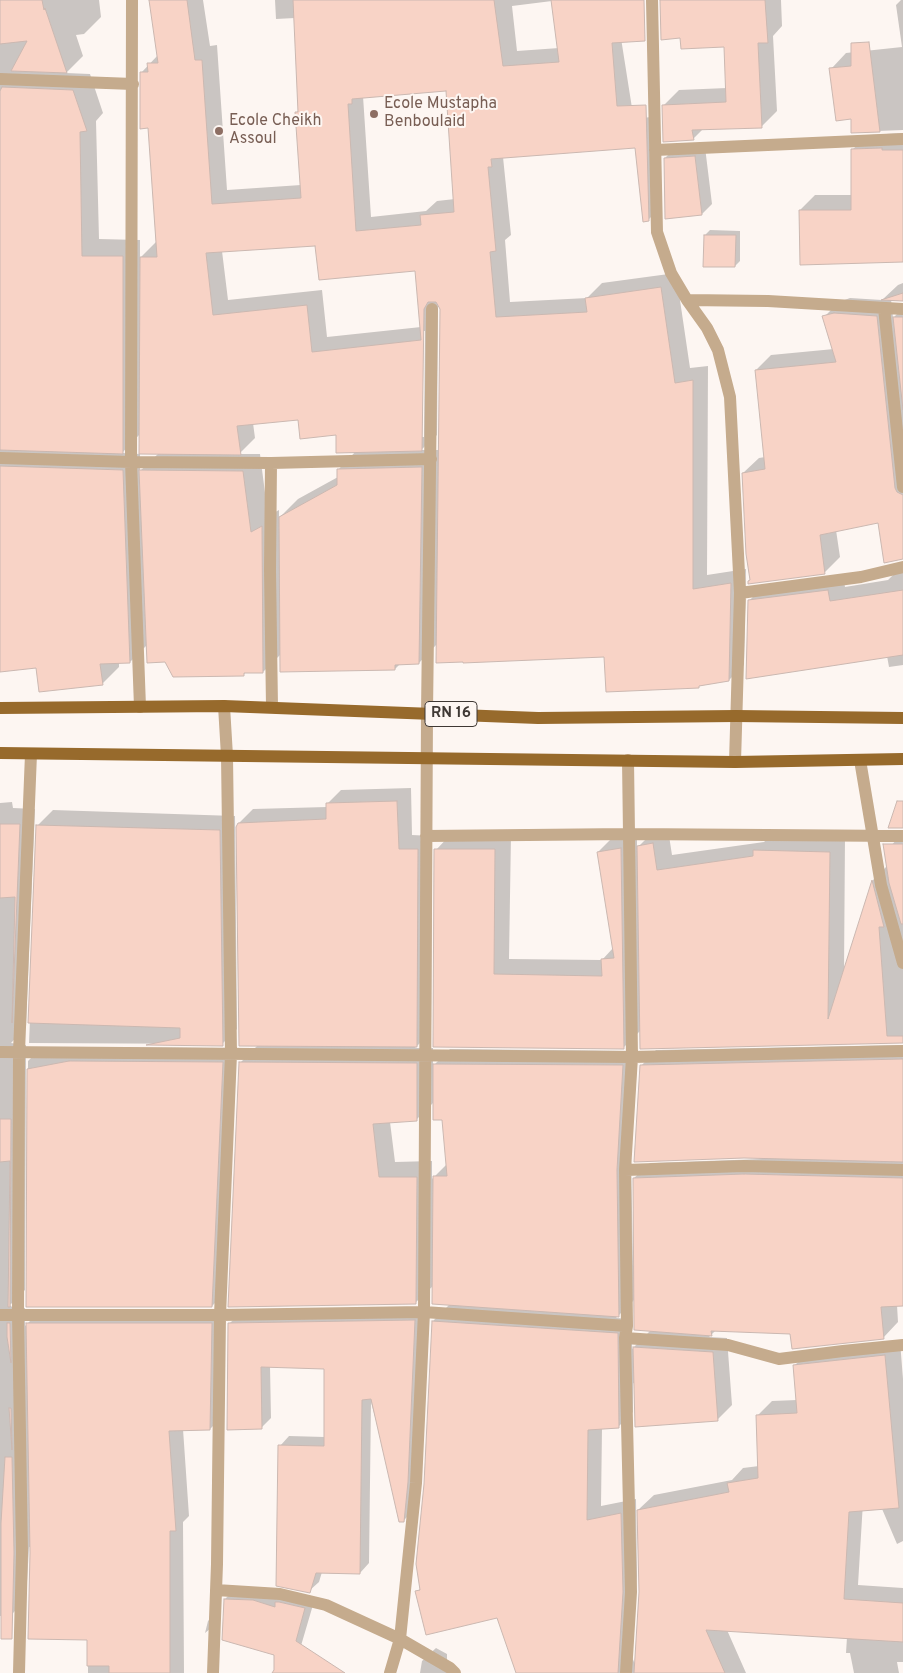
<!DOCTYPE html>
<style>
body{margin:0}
canvas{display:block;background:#fdf6f2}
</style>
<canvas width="903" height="1673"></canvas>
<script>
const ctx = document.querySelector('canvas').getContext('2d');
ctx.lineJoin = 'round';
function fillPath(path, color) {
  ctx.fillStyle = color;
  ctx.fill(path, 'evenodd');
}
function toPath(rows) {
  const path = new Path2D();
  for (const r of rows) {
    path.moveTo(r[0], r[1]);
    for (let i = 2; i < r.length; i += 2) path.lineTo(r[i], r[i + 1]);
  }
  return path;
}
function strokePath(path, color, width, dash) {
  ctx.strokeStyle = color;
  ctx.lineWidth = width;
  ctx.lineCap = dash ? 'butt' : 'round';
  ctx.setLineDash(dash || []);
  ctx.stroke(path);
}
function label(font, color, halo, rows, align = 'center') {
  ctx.font = font + ' Overpass,sans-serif';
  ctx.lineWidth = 4;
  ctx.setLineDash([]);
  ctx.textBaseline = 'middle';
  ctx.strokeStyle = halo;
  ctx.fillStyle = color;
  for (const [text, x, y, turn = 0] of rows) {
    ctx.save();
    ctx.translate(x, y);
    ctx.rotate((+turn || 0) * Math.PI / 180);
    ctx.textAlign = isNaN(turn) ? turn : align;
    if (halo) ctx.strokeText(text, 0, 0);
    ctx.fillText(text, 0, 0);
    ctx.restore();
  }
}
fillPath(toPath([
 [0,0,99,0,101,17,84,34,76,35,83,56,66,73,90,74,103,113,96,121,99,239,140,240,140,258,156,242,149,127,141,73,158,55,150,0,203,0,210,46,217,45,227,190,301,185,296,113,299,110,295,18,276,19,275,0,615,0,635,127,644,118,656,116,658,210,648,220,635,134,503,157,511,235,505,240,510,302,587,298,602,283,676,273,690,368,708,366,707,575,746,569,744,665,729,680,701,685,698,687,605,656,437,644,419,663,400,664,395,669,281,654,263,672,246,672,243,675,166,661,147,645,130,662,119,662,119,667,102,684,37,666,0,671],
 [552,1,559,48,517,51,512,6],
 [447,89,455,199,437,201,426,211,371,217,363,96],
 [316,245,416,269,421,327,327,337,322,290,228,300,222,251],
 [438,303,441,309,440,450,421,450,437,435],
 [422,331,425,331,424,437,421,437],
 [299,418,337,434,356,451,338,470,338,477,298,499,279,518,279,510,268,516,260,454,239,454,255,438,253,423],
 [140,434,159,453,140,471,140,454,122,453],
 [661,0,781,0,782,26,773,36,777,111,762,126,704,128,693,139,664,105,679,90,727,88,725,45,682,37],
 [901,0,903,0,903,130,852,132,852,118,831,69,846,53,902,47,896,5],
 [903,133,903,261,800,210,815,195,853,195,852,150,868,135],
 [705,147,712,204,702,214,665,158,675,148],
 [710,230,740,231,740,261,735,266,705,235],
 [903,283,903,300,891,299,893,318,903,308,903,558,879,522,836,530,840,557,825,572,749,582,751,579,743,473,759,458,765,457,756,370,771,355,834,349,824,317,839,302,850,298,882,300,898,285],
 [903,565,903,665,889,667,887,656,749,601,764,585,843,575,845,587,888,580],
 [411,788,412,835,432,836,431,1032,415,1048,433,1048,433,1066,450,1049,638,1051,631,1154,633,1266,635,1266,634,1178,650,1163,762,1159,762,1157,641,1066,656,1050,903,1045,903,1304,897,1305,898,1322,883,1338,716,1330,709,1337,727,1338,732,1405,717,1420,633,1383,633,1412,618,1427,602,1428,601,1506,636,1499,637,1576,632,1657,634,1662,636,1664,640,1592,638,1510,654,1495,732,1480,743,1468,759,1466,757,1416,772,1401,797,1400,794,1366,809,1351,900,1341,903,1379,903,1541,897,1544,865,1469,858,1585,903,1588,903,1662,897,1662,899,1673,854,1673,850,1653,846,1653,847,1637,727,1630,746,1673,517,1673,497,1617,417,1592,421,1588,433,1321,450,1304,434,1285,415,1303,240,1063,258,1045,239,823,253,809,327,807,327,804,341,790],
 [434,1102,443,1118,447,1164,432,1179,432,1161,395,1162,390,1122,416,1120],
 [635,1299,651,1330,632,1349,632,1319,616,1318],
 [12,802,13,808,35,809,26,1027,11,1043,26,1045,25,1290,10,1305,12,1307,25,1308,25,1326,41,1310,225,1310,224,1415,210,1429,183,1429,189,1516,183,1522,184,1673,88,1673,88,1638,31,1547,29,1547,26,1600,10,1616,0,1616,0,803],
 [53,810,235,816,237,1029,222,1044,29,1043,38,825],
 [668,829,672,855,764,842,770,836,845,837,844,973,873,880,887,866,885,852,900,836,903,836,903,1042,641,1030,623,1048,435,1046,436,850,452,833,511,834,509,959,602,960,613,948,598,852,614,836,637,833,637,848,654,831],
 [42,1047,236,1048,226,1292,212,1306,27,1306,28,1061],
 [425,1311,413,1511,403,1521,371,1402,369,1563,360,1573,322,1572,319,1582,309,1591,280,1446,289,1436,325,1437,326,1368,270,1366,271,1418,261,1428,229,1324,239,1314],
 [235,1589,315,1598,293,1673,275,1673,276,1654,225,1599],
 [216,1613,216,1624,205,1633,208,1621],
 [436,1648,447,1654,447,1673,420,1673,422,1661]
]), '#0003');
const building = toPath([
 [0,0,42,0,44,10,45,8,67,73,11,71,27,41,0,44,0,0],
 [149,0,187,0,195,60,202,60,212,204,301,198,295,112,298,112,293,0,494,0,503,66,559,62,551,0,644,0,645,41,612,43,617,106,646,105,649,221,643,222,635,148,491,159,492,167,488,167,496,251,490,252,496,317,587,312,585,298,661,287,675,383,693,380,693,589,731,583,729,681,699,686,699,688,606,692,604,657,463,663,463,662,436,663,440,309,436,302,428,302,424,309,422,451,336,453,336,435,300,439,298,420,237,426,241,455,139,454,140,257,157,257,148,128,140,129,140,72,148,72,147,63,158,63,149,0],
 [446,91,454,212,420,215,421,225,356,231,348,104,352,104,352,99,446,91],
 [315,246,319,280,415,271,421,340,312,352,307,305,213,315,206,253,315,246],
 [660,0,765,0,768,43,758,43,762,128,692,130,694,140,663,142,662,105,726,102,724,47,681,49,680,38,661,40,660,0],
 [869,42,880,132,851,133,851,119,836,121,829,68,851,66,851,43,869,42],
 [2,87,73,90,87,131,80,132,82,256,123,256,123,454,0,450,0,91,2,87],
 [882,148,882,150,903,150,903,262,800,265,799,210,851,210,851,149,882,148],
 [695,156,702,215,665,219,664,158,695,156],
 [704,235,736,235,735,267,703,267,704,235],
 [903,293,903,301,881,300,903,293],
 [834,313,877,316,895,488,897,492,903,495,903,559,884,563,878,523,820,535,825,574,748,584,748,581,750,580,746,554,742,473,765,469,755,370,836,362,822,316,834,313],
 [893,317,903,317,903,410,893,317],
 [0,466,123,470,130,663,100,664,103,685,39,692,36,668,0,672,0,466],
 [422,467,419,664,395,665,395,670,280,672,279,517,337,485,337,469,422,467],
 [139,470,243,471,251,532,262,526,263,673,244,673,244,676,173,677,165,662,147,663,139,470],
 [828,590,830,601,903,590,903,655,746,679,748,600,828,590],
 [397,801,399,849,418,849,417,1047,239,1046,236,827,238,823,326,819,326,803,397,801],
 [897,801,903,801,903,828,888,828,897,801],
 [0,824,20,824,12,1023,15,897,0,898,0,824],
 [36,825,220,830,223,1046,146,1045,180,1038,180,1028,28,1023,36,825],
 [653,843,657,870,753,856,753,850,830,852,828,1019,872,880,884,927,879,927,887,1036,903,1036,903,1043,640,1049,637,846,653,843],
 [883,844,903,844,903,924,901,924,889,883,883,844],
 [621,848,624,1049,433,1047,434,849,495,849,494,974,602,976,601,959,614,958,597,852,621,848],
 [903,1059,903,1162,744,1158,634,1162,640,1065,903,1059],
 [69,1061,223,1062,212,1307,26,1307,27,1069,69,1061],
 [239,1062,417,1063,417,1121,373,1124,379,1177,417,1177,416,1304,228,1307,239,1062],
 [433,1064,623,1065,617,1170,619,1317,432,1304,433,1176,447,1176,442,1120,433,1120,433,1064],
 [0,1119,11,1119,10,1307,8,1307,10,1161,0,1162,0,1119],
 [744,1174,903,1178,903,1306,881,1307,884,1339,792,1349,790,1334,711,1331,712,1336,634,1330,633,1178,744,1174],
 [415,1320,408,1482,404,1522,399,1522,371,1399,362,1400,360,1574,316,1573,310,1593,276,1586,278,1445,324,1446,324,1369,261,1367,262,1429,227,1430,228,1323,415,1320],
 [432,1321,618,1333,619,1428,588,1430,587,1520,621,1513,623,1592,618,1673,516,1673,497,1618,426,1635,415,1591,420,1590,416,1564,424,1484,432,1321],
 [7,1323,10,1323,11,1363,7,1337,7,1323],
 [26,1323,212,1323,210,1430,169,1431,176,1531,170,1531,170,1673,109,1673,109,1666,87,1666,87,1640,28,1639,30,1553,26,1323],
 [633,1347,713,1352,718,1421,635,1427,633,1347],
 [885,1355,899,1508,849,1512,844,1599,903,1603,903,1642,706,1630,725,1673,634,1673,639,1592,637,1510,729,1492,727,1483,758,1478,756,1415,797,1413,793,1365,885,1355],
 [9,1408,11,1408,12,1450,9,1408],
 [5,1457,12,1457,14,1553,12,1639,1,1639,1,1523,5,1457],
 [224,1599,253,1600,275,1607,275,1602,279,1602,305,1608,296,1641,345,1673,272,1673,274,1670,274,1655,222,1640,224,1599]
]);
fillPath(building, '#f8d3c6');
strokePath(building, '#cbb8b1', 1);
strokePath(toPath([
 [132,0,131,462,140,707],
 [652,0,657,232,671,273,687,300,707,328,718,350,730,397,740,593,735,762],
 [0,79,133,84],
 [655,150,903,139],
 [687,300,768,301,903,309],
 [884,308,903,487],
 [0,458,131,462,271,463,431,459],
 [271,463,270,570,272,707],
 [740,593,861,577,903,567],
 [860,760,881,885,903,963],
 [426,836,629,834,903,836],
 [0,1052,632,1057,903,1051],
 [625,1170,744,1166,903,1170],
 [0,1315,220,1315,424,1312,627,1326],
 [625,1338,728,1345,779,1359,843,1351,903,1345],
 [216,1590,280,1594,326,1605,400,1639,450,1668,455,1673],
 [19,1673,22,1553,18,1315,19,1052,31,754],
 [213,1673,217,1564,220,1315,231,1054,227,756,224,706],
 [390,1673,400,1639,416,1483,424,1312,427,713,432,309],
 [626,1673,631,1592,625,1338,627,1326,625,1170,632,1057,628,760]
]), '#c5ab8d', 12);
strokePath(toPath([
 [0,708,224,706,538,718,736,716,903,718],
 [0,753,735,762,903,759]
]), '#976a2c', 12);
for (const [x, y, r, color] of [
 [374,114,5,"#8d6e63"],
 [219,131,5,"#8d6e63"]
]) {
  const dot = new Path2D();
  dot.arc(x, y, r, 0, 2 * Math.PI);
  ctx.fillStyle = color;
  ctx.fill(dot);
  strokePath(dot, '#fdf6f2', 2);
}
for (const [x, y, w] of [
 [451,714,52]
]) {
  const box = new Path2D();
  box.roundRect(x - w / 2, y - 12.5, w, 25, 4);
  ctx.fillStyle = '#fdf6f2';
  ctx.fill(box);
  strokePath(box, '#3f3834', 1);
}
label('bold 15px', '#3f3834', null, [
 ["RN 16",451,714]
]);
label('16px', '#785e54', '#fdf6f2', [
 ["Ecole Mustapha",384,105],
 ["Benboulaid",384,123],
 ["Ecole Cheikh",229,122],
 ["Assoul",229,140]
], 'left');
</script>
